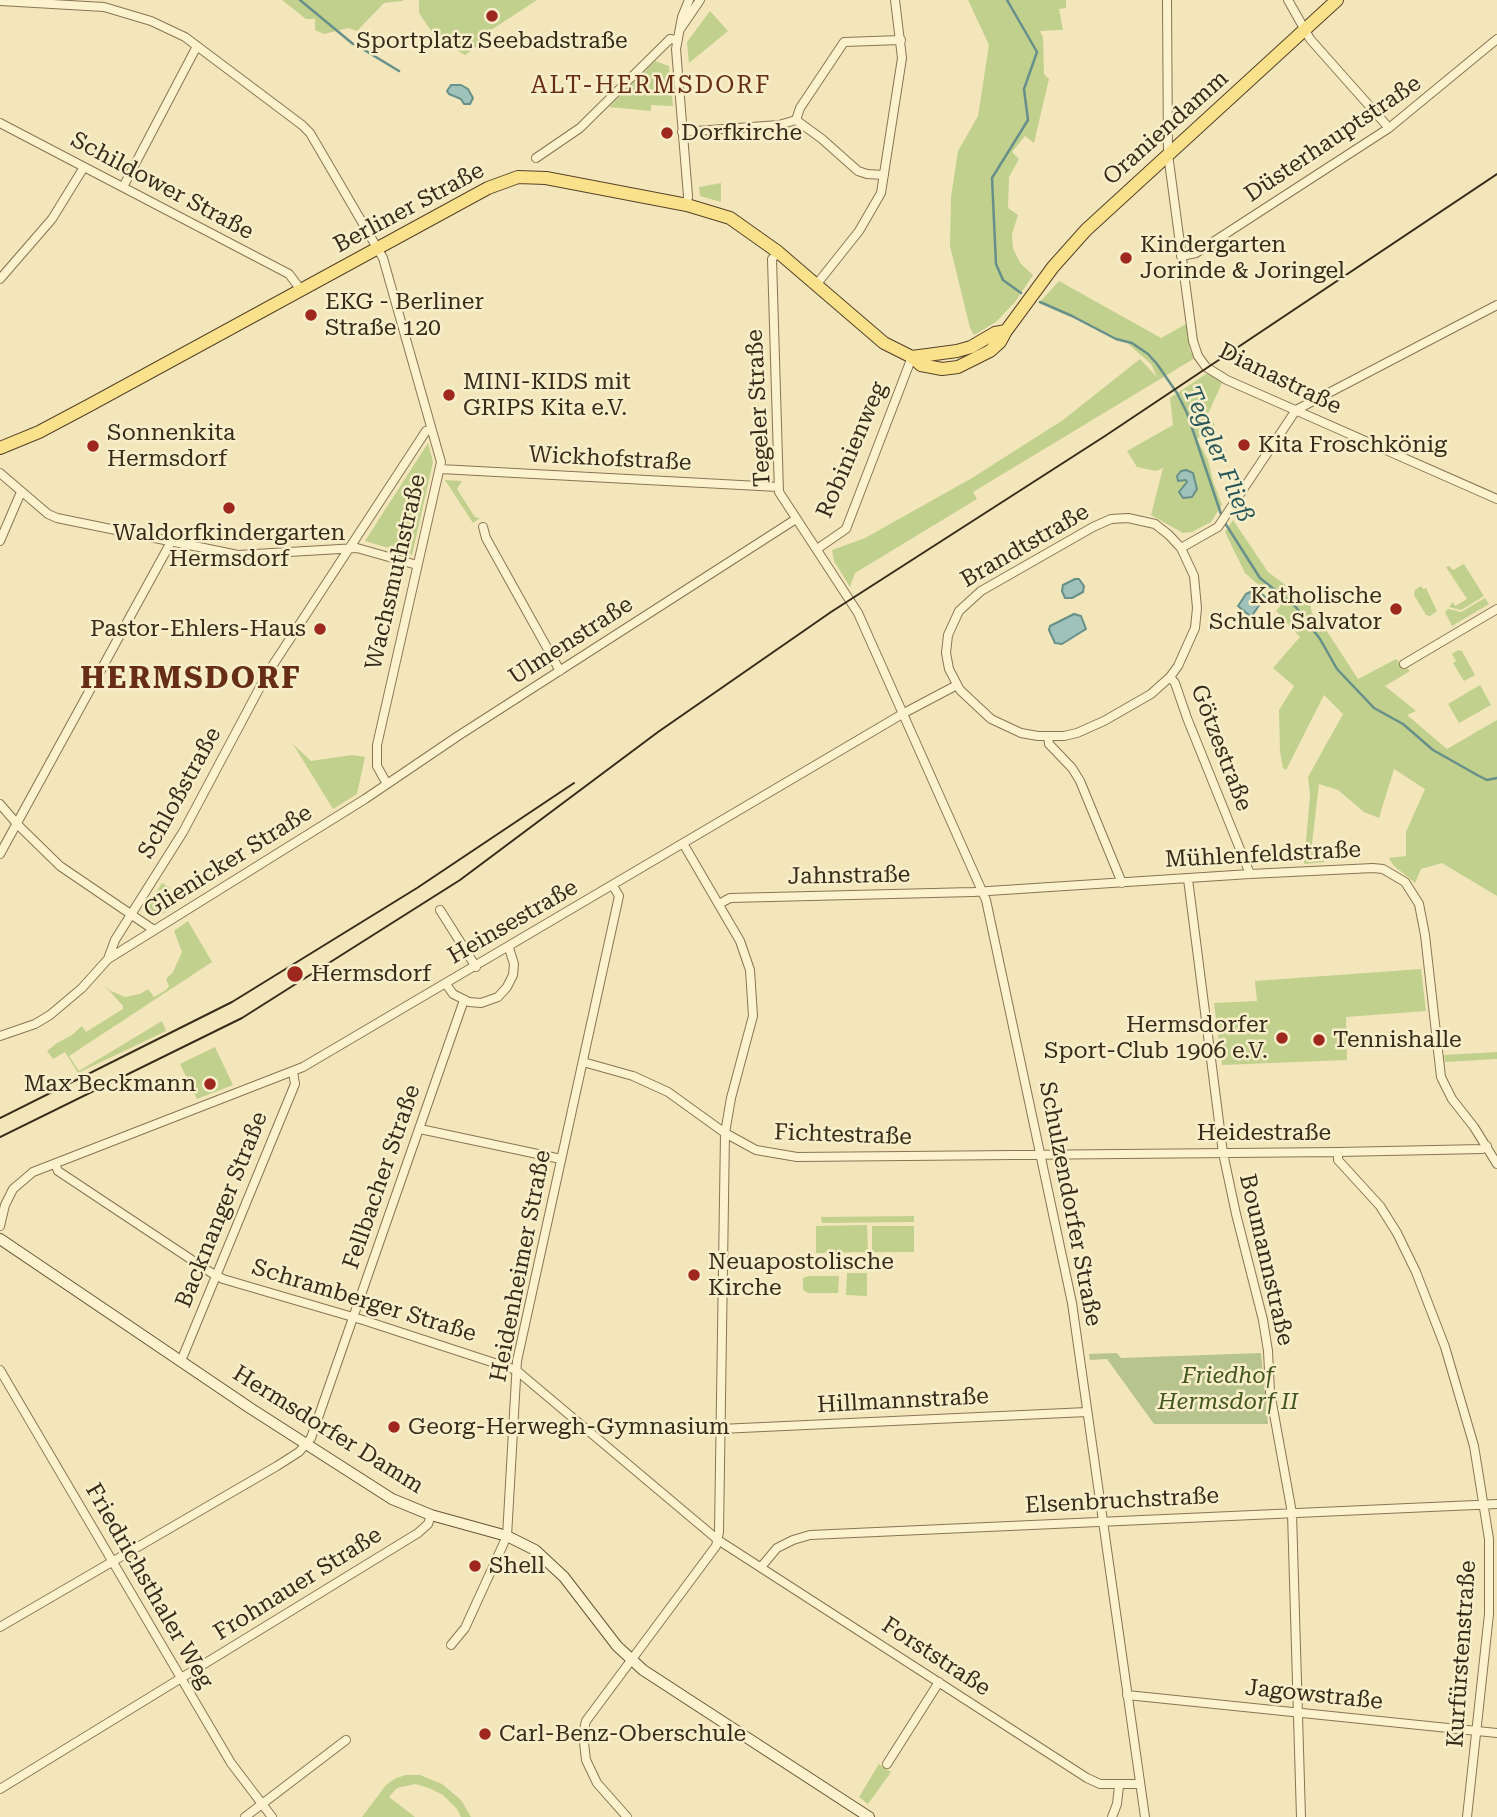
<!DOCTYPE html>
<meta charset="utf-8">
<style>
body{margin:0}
canvas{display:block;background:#f2e6ba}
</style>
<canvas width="1497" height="1817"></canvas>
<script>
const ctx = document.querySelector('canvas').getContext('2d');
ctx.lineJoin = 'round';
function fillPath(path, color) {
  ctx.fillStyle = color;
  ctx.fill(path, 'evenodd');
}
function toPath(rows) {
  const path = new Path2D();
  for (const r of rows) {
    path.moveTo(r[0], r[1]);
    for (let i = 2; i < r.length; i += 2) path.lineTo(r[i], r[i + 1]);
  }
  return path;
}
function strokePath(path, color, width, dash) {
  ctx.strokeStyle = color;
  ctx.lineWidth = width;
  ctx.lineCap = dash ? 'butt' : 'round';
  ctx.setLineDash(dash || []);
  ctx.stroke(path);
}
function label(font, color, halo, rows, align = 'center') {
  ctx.font = font + ' "Roboto Serif",serif';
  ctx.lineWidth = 5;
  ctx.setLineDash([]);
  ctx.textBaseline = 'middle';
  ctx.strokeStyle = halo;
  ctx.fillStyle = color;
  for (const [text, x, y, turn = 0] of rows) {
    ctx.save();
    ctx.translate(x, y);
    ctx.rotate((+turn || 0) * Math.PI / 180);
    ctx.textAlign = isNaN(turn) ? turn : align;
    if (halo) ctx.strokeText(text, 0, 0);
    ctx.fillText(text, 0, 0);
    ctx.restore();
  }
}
fillPath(toPath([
 [282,0,403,0,403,1,384,3,357,31,348,28,324,34,315,30,315,19,306,19],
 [419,0,537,0,485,34,481,32,481,43,465,55,436,38,419,13],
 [968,0,1066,0,1066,8,1059,9,1063,30,1040,31,1043,37,1044,74,1049,79,1034,143,1025,136,1012,152,1019,159,1009,177,1008,208,1018,215,1012,234,1013,248,1020,263,1033,275,1015,302,996,322,974,335,970,328,950,246,951,197,958,151,978,116,989,45],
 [710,11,728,31,689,63,687,42],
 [655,61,669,66,673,106,651,105,651,111,609,107],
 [721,183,721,202,700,196,699,187],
 [1059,281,1161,338,1186,324,1190,350,1195,358,973,492,977,499,855,573,850,587,834,561,832,550,865,538,972,478,1063,420,1140,359,1157,377,1151,364,1126,342,1116,339,1072,316,1040,302],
 [1209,372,1222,383,1208,414,1215,425,1197,439,1208,460,1213,481,1222,505,1211,522,1192,532,1183,533,1151,515,1163,468,1156,471,1137,467,1127,451,1173,425,1170,398],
 [428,443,433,462,412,555,365,541],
 [445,480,462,481,457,489,475,517,480,518,473,523],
 [1233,520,1268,572,1310,603,1312,613,1319,619,1358,679,1396,659,1410,671,1385,686,1416,711,1407,715,1447,749,1497,720,1497,896,1442,863,1421,869,1415,883,1393,865,1389,858,1406,856,1406,832,1425,789,1394,769,1379,818,1364,812,1338,790,1319,784,1311,852,1325,862,1304,864,1310,795,1308,777,1343,714,1324,695,1286,770,1283,768,1280,752,1279,710,1294,686,1273,668,1300,637,1276,611,1281,605,1245,573,1225,532],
 [1464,564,1484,596,1461,610,1449,607,1453,602,1455,606,1467,599,1446,567,1449,566,1453,570],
 [1421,586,1423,589,1426,588,1437,611,1430,616,1426,615,1414,595,1415,590],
 [1485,598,1489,604,1452,626,1445,612,1448,609,1461,612],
 [1458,650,1462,651,1475,675,1464,681,1453,663,1456,661,1452,654],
 [1480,685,1491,705,1459,723,1448,704],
 [293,744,311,761,352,755,365,757,357,794,333,809],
 [162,883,170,888,165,896,169,905,177,905,157,917,145,909],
 [188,921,212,962,69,1056,79,1071,162,1021,166,1031,78,1073,65,1052,53,1059,47,1051,57,1043,72,1035,82,1026,86,1032,123,1009,123,1006,104,985,111,991,125,997,140,994,148,989,154,997,166,990,169,986,166,979,173,972,182,952,174,931],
 [1421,969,1426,1011,1346,1017,1347,1060,1222,1065,1214,1003,1257,1001,1255,981],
 [215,1047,233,1085,197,1099,180,1064],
 [1497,1052,1497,1059,1445,1062,1444,1055],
 [914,1216,914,1222,822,1223,821,1217],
 [867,1225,868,1252,816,1253,816,1226],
 [872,1226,914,1226,914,1252,872,1252],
 [847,1273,867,1273,867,1296,846,1295],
 [809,1276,839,1276,838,1293,808,1293,803,1290,803,1278],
 [879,1764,891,1772,868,1804,859,1797],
 [406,1775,420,1775,442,1784,461,1800,471,1817,461,1817,457,1809,443,1795,429,1788,415,1784,397,1788,389,1797,415,1817,362,1817,386,1785,396,1778]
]), '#c2d08e');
fillPath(toPath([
 [1117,1353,1121,1358,1261,1353,1268,1424,1154,1424,1107,1359,1090,1360,1089,1354]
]), '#b8c48e');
const water = toPath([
 [451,85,461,85,468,89,473,98,470,104,464,104,461,99,449,94,447,91,451,85],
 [1186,470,1193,473,1197,489,1192,497,1183,498,1179,492,1187,482,1186,480,1178,481,1177,476,1181,471,1186,470],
 [1075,579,1079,579,1084,586,1083,592,1072,598,1065,598,1062,591,1063,585,1075,579],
 [1257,589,1265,597,1251,617,1238,606,1246,594,1257,589],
 [1074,614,1081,616,1086,629,1062,644,1055,643,1049,630,1050,626,1074,614]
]);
fillPath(water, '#9fc2bb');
strokePath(water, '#669089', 2);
strokePath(toPath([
 [300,0,353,44],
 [1007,0,1037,52,1024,89,1028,120,992,178,996,264,1003,280,1021,293],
 [356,45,399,71],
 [1040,302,1072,316,1116,339,1132,343,1148,354,1157,364,1177,393,1187,413,1222,517],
 [1225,523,1260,578,1295,606,1320,639,1337,669,1374,708,1403,724,1433,750,1479,776,1487,780,1497,778]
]), '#669089', 2.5);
const street = toPath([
 [1167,0,1168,154,1193,341,1198,356,1206,367,1227,380,1497,499],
 [1288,0,1310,39,1389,128],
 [0,1,104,7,151,21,185,37,302,125,310,133,383,258,441,462,377,745,377,766,387,784],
 [681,28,700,0],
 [796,120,800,108,844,42,901,40],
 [796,120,822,139,858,171,867,174,884,175],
 [0,123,289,274,301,290],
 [682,132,779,125,796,120],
 [536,158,580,128,670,39,676,40],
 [123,187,197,46],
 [687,205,688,196,676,49,682,17,689,0],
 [778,252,772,259,779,492,858,613,986,900,1072,1303,1145,1817],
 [1181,256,1196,253,1389,128,1497,39],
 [0,279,52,219,84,167],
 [816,285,859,231,881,193,902,58,895,0],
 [440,469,778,487],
 [0,473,48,514,57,518,238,555,357,548,417,565],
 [1128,518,1155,524,1169,535,1181,548,1194,576,1197,608,1195,628,1178,666,1170,677,1151,694,1104,721,1077,733,1064,736,1038,736,1021,733,991,719,960,690,949,669,946,653,948,635,959,611,981,591,1093,527,1111,519,1128,518],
 [483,527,486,538,560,671],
 [0,541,21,492],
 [1181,548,1218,527,1296,410,1497,305],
 [817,549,846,529,912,357],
 [1404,664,1497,609],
 [1170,677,1175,683,1187,718,1250,874],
 [1048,737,1049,744,1072,768,1080,781,1122,883],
 [0,804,18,825,60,866,154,930],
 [0,854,171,542],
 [1188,879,1223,1153,1236,1214,1263,1320,1268,1351,1270,1392,1292,1513,1301,1817],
 [719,904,730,898,973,892,1250,874,1373,868,1383,869,1405,882,1419,904,1425,935,1441,1077,1452,1099,1474,1127,1497,1164],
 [440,910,476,967],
 [108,959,115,940,183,832,267,674,426,431,431,430],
 [446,984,453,994,469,1002,481,1003,498,997,507,987,513,975,514,964,509,948],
 [0,1036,35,1024,50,1015,82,988,108,959,365,799,458,736,796,519],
 [583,1062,633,1076,668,1092,725,1133,756,1150,797,1157,1338,1152,1482,1149,1487,1146],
 [420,1129,561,1159],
 [1338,1152,1338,1160,1380,1206,1397,1233,1416,1272,1445,1347,1474,1446,1489,1539,1489,1614,1467,1817],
 [55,1164,58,1171,210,1272,223,1279,363,1320,516,1370,718,1540,1087,1778,1100,1784,1140,1784],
 [0,1226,5,1205,13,1189,33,1172,303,1067,904,713,957,685],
 [181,1361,295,1084,293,1072],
 [0,1370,231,1763,272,1817],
 [720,1429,1087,1412],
 [761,1567,777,1548,793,1540,810,1535,1497,1504],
 [0,1627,277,1466,299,1452,311,1438,464,1000],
 [451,1645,465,1628,507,1536,517,1361,619,896,613,886],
 [1127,1695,1497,1733],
 [887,1764,939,1682],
 [0,1789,418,1533,428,1524,431,1515],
 [245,1817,346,1740],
 [627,1817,597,1783,586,1760,583,1734,586,1721,716,1546,719,1532,725,1133,731,1098,753,1016,750,970,740,941,684,845],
 [1112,1817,1117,1804,1119,1786]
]);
const secondary = toPath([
 [0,1239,250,1408,392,1499,431,1515,507,1536,535,1550,564,1577,617,1646,643,1670,869,1817]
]);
const primary = toPath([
 [912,357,957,351,971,347,995,333,1006,331],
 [0,448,39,432,88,406,488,188,518,177,546,178,687,205,730,218,778,252,884,343,912,357,921,365,942,369,958,367,990,351,1000,342,1006,331,1053,267,1086,230,1337,0]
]);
strokePath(street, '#8a7553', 10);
strokePath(secondary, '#6b5637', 12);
strokePath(primary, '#574228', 14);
strokePath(street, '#fcf2ce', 8);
strokePath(secondary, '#fcf2ce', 10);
strokePath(primary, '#fae28d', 12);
strokePath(toPath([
 [0,1118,232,1002,417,888,574,783],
 [0,1137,242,1018,460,880,658,732,831,612,1105,436,1497,174]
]), '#372b1a', 2);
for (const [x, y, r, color] of [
 [492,16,7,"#9e281e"],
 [667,133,7,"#9e281e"],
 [1126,258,7,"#9e281e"],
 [311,315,7,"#9e281e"],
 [449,395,7,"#9e281e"],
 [1244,445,7,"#9e281e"],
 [93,446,7,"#9e281e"],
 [229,508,7,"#9e281e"],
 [1396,609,7,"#9e281e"],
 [320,629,7,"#9e281e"],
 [295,974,9,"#9e281e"],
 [1282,1038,7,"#9e281e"],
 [1319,1040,7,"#9e281e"],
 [210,1084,7,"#9e281e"],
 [694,1275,7,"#9e281e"],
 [394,1427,7,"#9e281e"],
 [475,1566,7,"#9e281e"],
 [485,1734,7,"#9e281e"]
]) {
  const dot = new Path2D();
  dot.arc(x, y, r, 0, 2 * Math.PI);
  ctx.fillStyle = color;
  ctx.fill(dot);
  strokePath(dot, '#f8efca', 2.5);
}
label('23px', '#372b1a', '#f8efca', [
 ["Sportplatz Seebadstraße",492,41,"center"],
 ["Dorfkirche",681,133],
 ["Kindergarten",1140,245],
 ["Jorinde & Joringel",1140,271],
 ["EKG - Berliner",325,302],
 ["Straße 120",325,328],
 ["MINI-KIDS mit",463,382],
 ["GRIPS Kita e.V.",463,408],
 ["Sonnenkita",107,433],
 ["Hermsdorf",107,459],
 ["Kita Froschkönig",1258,445],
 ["Waldorfkindergarten",229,533,"center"],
 ["Hermsdorf",229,559,"center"],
 ["Katholische",1382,596,"right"],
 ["Schule Salvator",1382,622,"right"],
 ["Pastor-Ehlers-Haus",306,629,"right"],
 ["Hermsdorf",311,974],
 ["Hermsdorfer",1268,1025,"right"],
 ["Sport-Club 1906 e.V.",1268,1051,"right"],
 ["Tennishalle",1333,1040],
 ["Max Beckmann",196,1084,"right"],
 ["Neuapostolische",708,1262],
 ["Kirche",708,1288],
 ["Georg-Herwegh-Gymnasium",408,1427],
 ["Shell",489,1566],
 ["Carl-Benz-Oberschule",499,1734]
], 'left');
label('23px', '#372b1a', '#f8efca', [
 ["Oraniendamm",1166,128,-42],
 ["Düsterhauptstraße",1333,139,-34],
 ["Schildower Straße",162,186,28],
 ["Berliner Straße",409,208,-28],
 ["Dianastraße",1280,379,26],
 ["Tegeler Straße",759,408,-93],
 ["Robinienweg",852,450,-67],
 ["Wickhofstraße",610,459,3],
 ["Brandtstraße",1025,546,-30],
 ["Wachsmuthstraße",396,572,-77],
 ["Ulmenstraße",571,641,-33],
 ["Götzestraße",1221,748,69],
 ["Schloßstraße",180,793,-61],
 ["Mühlenfeldstraße",1263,855,-3],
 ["Glienicker Straße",228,862,-32],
 ["Jahnstraße",849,876,-1],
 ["Heinsestraße",513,922,-30],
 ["Heidestraße",1264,1133],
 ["Fichtestraße",843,1135,2],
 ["Fellbacher Straße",382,1177,-71],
 ["Schulzendorfer Straße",1070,1204,79],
 ["Backnanger Straße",222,1210,-68],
 ["Boumannstraße",1266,1260,77],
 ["Heidenheimer Straße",521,1266,-79],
 ["Schramberger Straße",364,1301,17],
 ["Hillmannstraße",903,1401,-3],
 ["Hermsdorfer Damm",328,1430,32],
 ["Elsenbruchstraße",1122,1501,-3],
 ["Frohnauer Straße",298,1584,-32],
 ["Friedrichsthaler Weg",149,1586,60],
 ["Kurfürstenstraße",1462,1654,-86],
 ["Forststraße",936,1657,33],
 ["Jagowstraße",1314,1695,6]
]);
label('italic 23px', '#43561e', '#f8efca', [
 ["Friedhof",1228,1376],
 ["Hermsdorf II",1228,1402]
]);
ctx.letterSpacing = '2px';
label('24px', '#682e15', '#f8efca', [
 ["ALT-HERMSDORF",651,86]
]);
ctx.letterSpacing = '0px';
label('italic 24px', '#275759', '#f8efca', [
 ["Tegeler Fließ",1218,454,67]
]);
ctx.letterSpacing = '2px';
label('bold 30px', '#682e15', '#f8efca', [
 ["HERMSDORF",191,679]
]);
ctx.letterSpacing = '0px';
</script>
